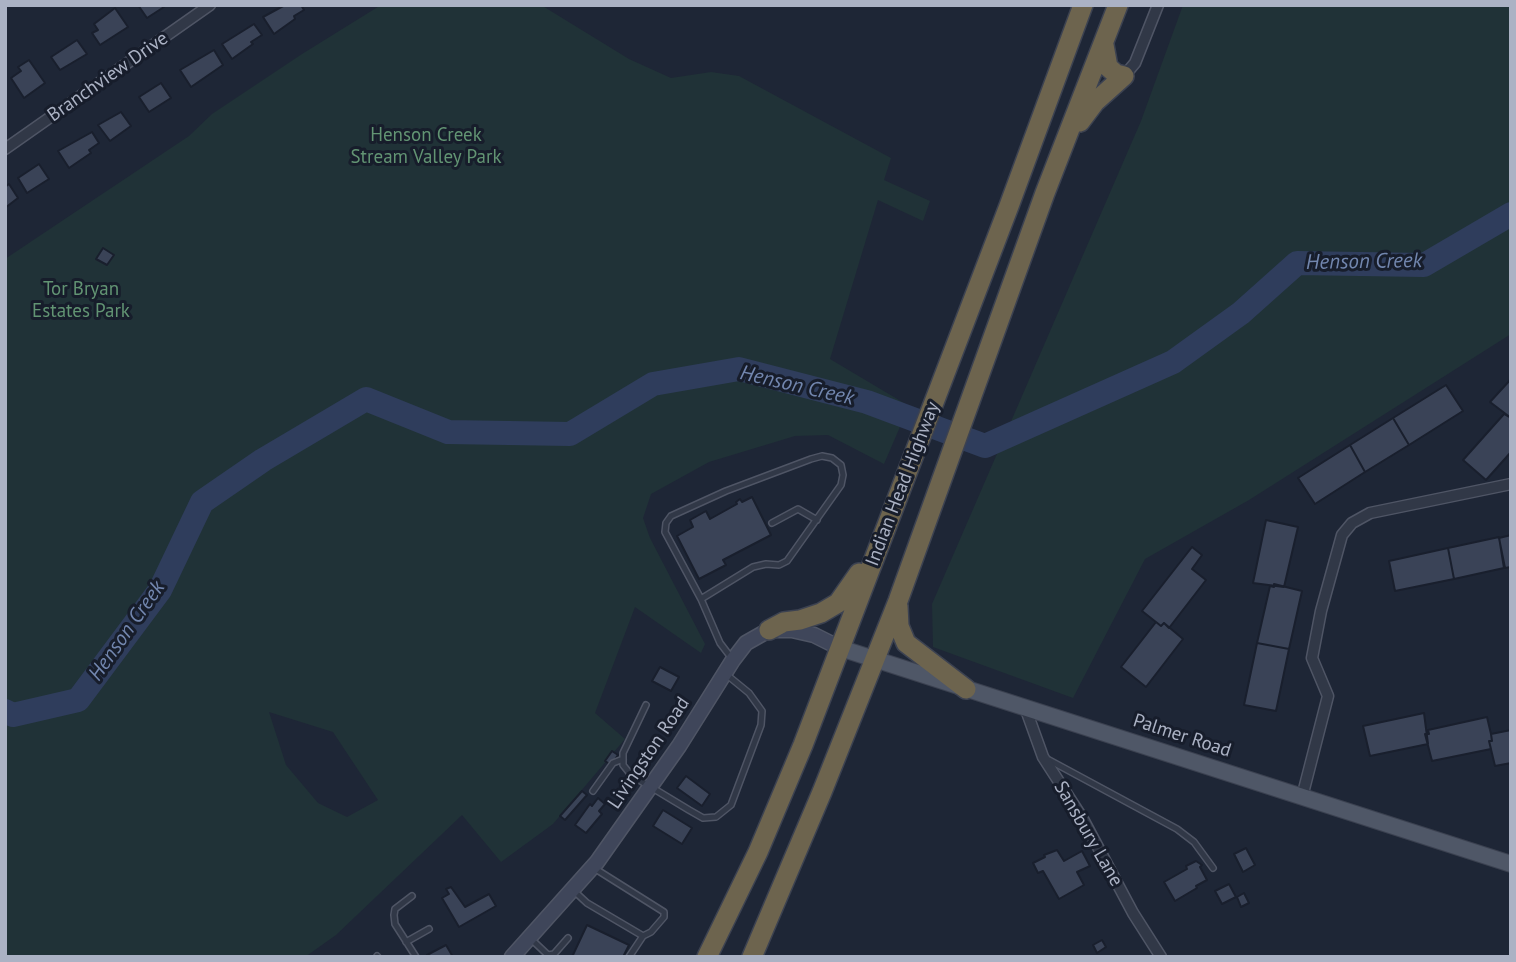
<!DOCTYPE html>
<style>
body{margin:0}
#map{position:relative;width:1516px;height:962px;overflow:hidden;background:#1e2636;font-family:"PT Sans",sans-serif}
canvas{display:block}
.frame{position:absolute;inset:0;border:7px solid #abb2c4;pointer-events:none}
</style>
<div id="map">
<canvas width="1516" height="962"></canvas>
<div class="frame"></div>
</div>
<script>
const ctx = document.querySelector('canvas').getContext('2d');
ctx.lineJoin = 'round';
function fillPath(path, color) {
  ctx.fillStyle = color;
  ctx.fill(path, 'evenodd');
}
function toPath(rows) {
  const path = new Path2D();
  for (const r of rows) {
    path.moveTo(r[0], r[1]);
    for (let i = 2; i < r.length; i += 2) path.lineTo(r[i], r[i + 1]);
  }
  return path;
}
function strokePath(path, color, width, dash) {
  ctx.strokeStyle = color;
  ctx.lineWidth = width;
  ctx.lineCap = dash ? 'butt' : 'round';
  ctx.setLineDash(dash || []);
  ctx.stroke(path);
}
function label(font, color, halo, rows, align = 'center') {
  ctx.font = font + ' "PT Sans",sans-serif';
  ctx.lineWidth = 6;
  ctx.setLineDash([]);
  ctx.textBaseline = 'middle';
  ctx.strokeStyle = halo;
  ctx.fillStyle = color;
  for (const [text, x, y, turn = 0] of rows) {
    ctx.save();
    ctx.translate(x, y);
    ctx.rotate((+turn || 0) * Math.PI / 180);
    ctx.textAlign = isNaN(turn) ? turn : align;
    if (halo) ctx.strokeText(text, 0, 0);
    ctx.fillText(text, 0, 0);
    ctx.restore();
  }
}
fillPath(toPath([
 [381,5,541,5,629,59,671,78,711,72,739,76,891,158,884,180,930,201,923,221,878,200,830,359,909,406,884,464,828,435,795,436,709,462,651,494,643,518,650,538,705,644,701,653,635,607,595,713,625,739,553,824,501,862,462,815,336,935,305,957,5,957,5,259,189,136,212,114,302,54],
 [269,712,333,732,378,800,347,817,318,803,286,765],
 [1183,5,1511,5,1511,334,1249,500,1145,559,1073,698,933,647,932,604,1141,121]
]), '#203237');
strokePath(toPath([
 [5,711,13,715,78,700,160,590,202,502,263,460,366,399,448,432,570,434,653,384,739,369,867,402,985,446,1173,362,1241,313,1297,263,1424,265,1511,214]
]), '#2f3d5c', 24);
const building = toPath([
 [138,5,163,5,164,7,147,18,138,5],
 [285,5,301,5,304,10,294,16,295,19,274,34,263,17,285,5],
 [115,8,128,27,100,45,92,33,98,30,94,24,115,8],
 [254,24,262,35,251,42,253,44,232,59,222,44,254,24],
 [77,40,87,54,60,70,51,57,77,40],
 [214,50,223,65,191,87,180,70,214,50],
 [29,60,45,83,24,98,11,78,21,71,18,67,29,60],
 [161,83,171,98,149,112,139,97,161,83],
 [121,112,131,126,110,141,98,125,121,112],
 [92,132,99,143,89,150,91,153,69,168,58,151,92,132],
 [39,164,49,179,27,193,18,178,39,164],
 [9,184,18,198,5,208,5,187,9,184],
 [103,248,114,255,107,265,96,259,103,248],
 [1511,379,1511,418,1490,402,1511,379],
 [1446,385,1463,411,1409,445,1393,418,1446,385],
 [1504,414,1511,418,1511,452,1486,480,1463,460,1504,414],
 [1393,418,1409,445,1365,472,1350,445,1393,418],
 [1350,445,1365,472,1315,504,1298,478,1350,445],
 [752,497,771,535,723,560,726,565,699,579,677,536,693,527,690,520,706,511,710,519,737,504,736,502,740,499,742,502,752,497],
 [1266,520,1298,527,1284,587,1253,583,1266,520],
 [1511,535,1511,567,1505,568,1499,538,1511,535],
 [1499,537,1504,568,1454,579,1448,548,1499,537],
 [1192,547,1202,555,1192,569,1206,580,1169,628,1164,623,1161,626,1142,611,1192,547],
 [1448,548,1454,579,1395,591,1389,561,1448,548],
 [1274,584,1302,591,1289,649,1257,643,1270,586,1274,587,1274,584],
 [1156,622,1161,626,1164,623,1183,639,1146,687,1121,667,1156,622],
 [1257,643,1289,649,1276,711,1244,705,1257,643],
 [660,667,679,677,671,691,652,681,660,667],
 [1424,713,1428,744,1370,756,1363,726,1424,713],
 [1487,717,1491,734,1492,741,1489,741,1491,749,1432,761,1425,734,1429,734,1428,730,1487,717],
 [1511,730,1511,763,1495,766,1489,741,1492,741,1491,734,1511,730],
 [612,751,618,755,611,765,605,761,612,751],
 [686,776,710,794,702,806,677,788,686,776],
 [582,791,587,795,565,820,560,816,582,791],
 [598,798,605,804,599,811,602,814,586,833,575,825,590,804,592,806,598,798],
 [663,810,692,828,682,844,653,826,663,810],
 [1246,848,1255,865,1243,872,1234,854,1246,848],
 [1057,850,1064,861,1082,851,1090,866,1077,872,1084,885,1059,899,1043,871,1038,873,1033,863,1045,857,1044,855,1057,850],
 [1196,861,1202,865,1200,867,1207,880,1196,886,1197,888,1175,901,1164,882,1187,869,1186,866,1196,861],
 [1229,884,1236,897,1222,904,1215,891,1229,884],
 [451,887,465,907,489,894,496,906,459,927,442,898,449,894,446,889,451,887],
 [1244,893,1249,903,1241,907,1237,897,1244,893],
 [587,925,629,945,623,957,572,957,587,925],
 [1102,940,1106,947,1097,953,1093,945,1102,940],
 [446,945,453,957,428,957,427,955,446,945]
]);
fillPath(building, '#3a4357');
strokePath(building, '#191f2d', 2);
const lane = toPath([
 [772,523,798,509,817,520],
 [701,599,753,567,766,564,779,565,787,561,841,485,843,475,841,465,832,458,822,456,811,459,726,491,671,516,666,523,665,532,701,599,720,643,733,660],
 [646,705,623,753,623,765,631,775,689,810,703,818,716,817,731,805,761,725,762,711,749,693,727,675],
 [1049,760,1177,829,1194,842,1213,868],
 [593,791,613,763,623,759],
 [573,890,587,903,643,936,651,932,664,917,664,912,594,868],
 [412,896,395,909,394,915,395,924,416,957],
 [530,938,548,955,554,954,568,938],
 [406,942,429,929],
 [377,956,378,957],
 [629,957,643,936]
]);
const street = toPath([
 [1124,76,1135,63,1158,5],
 [5,149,210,5],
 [1025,707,1043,757,1083,819,1133,913,1161,957],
 [1302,797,1328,696,1312,658,1321,611,1342,535,1352,523,1370,513,1511,484]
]);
const secondary = toPath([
 [512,957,597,862,679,746,733,660,746,643,769,630,792,630,814,635,840,648]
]);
const primary = toPath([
 [840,648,1511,864]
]);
const highway = toPath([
 [1080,122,1095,102,1124,76,1116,74,1108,67,1104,45],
 [898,606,899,626,906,643,966,689],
 [769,630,784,622,800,620,821,613,838,603,859,573],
 [707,957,758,852,803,745,1009,206,1083,5],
 [752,957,822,792,898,601,1045,193,1118,5]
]);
strokePath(lane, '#4f5565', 8);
strokePath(street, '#4f5565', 13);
strokePath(secondary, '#4f5565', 17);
strokePath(primary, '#3b4150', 18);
strokePath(highway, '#3c4251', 22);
strokePath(lane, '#313847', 5);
strokePath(street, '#313847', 10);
strokePath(secondary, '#3f465a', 14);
strokePath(primary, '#4f5767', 16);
strokePath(highway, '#6d644e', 19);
label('19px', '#abb2c4', '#171d2b', [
 ["Branchview Drive",108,77,-35],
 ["Indian Head Highway",903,484,-69],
 ["Palmer Road",1182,736,18],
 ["Livingston Road",649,753,-56],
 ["Sansbury Lane",1088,834,60]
]);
label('19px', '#629473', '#171d2b', [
 ["Henson Creek",426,136],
 ["Stream Valley Park",426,158],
 ["Tor Bryan",81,290],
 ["Estates Park",81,312]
]);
label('italic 21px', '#7286ae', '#171d2b', [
 ["Henson Creek",1364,262,-1],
 ["Henson Creek",797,386,13],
 ["Henson Creek",127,631,-55]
]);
</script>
